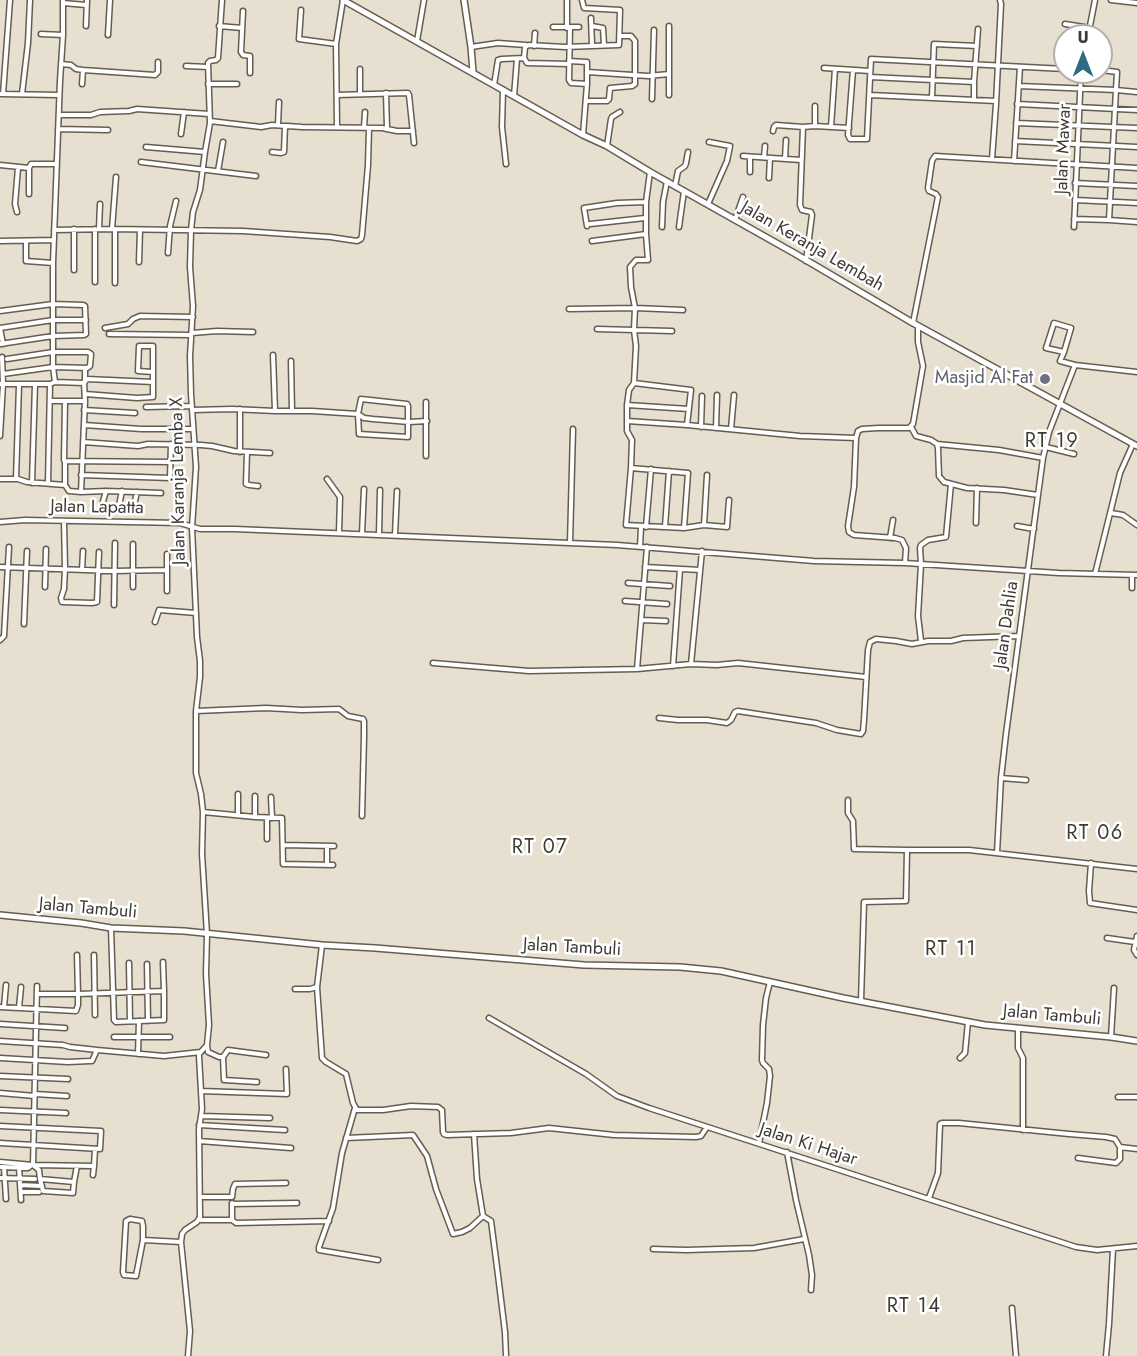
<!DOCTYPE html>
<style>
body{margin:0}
#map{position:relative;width:1137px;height:1356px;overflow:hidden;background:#e7dfcf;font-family:Jost,sans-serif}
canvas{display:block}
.north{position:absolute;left:1053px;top:24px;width:60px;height:60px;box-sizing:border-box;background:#fff;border:2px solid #b2b1ae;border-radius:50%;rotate:0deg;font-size:16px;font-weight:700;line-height:24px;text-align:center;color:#3e3b35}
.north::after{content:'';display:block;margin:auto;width:21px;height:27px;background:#2d6b81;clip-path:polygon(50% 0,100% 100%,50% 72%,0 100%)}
</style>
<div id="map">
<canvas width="1137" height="1356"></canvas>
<div class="north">U</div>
</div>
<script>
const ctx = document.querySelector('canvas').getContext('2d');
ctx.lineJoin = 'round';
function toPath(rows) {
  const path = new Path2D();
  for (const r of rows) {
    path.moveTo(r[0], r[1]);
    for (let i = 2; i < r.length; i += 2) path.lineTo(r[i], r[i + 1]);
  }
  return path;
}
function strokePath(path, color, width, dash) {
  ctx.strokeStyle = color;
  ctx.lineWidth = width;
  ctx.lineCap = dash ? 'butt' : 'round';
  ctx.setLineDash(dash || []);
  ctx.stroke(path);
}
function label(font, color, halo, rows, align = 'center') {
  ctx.font = font + ' Jost,sans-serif';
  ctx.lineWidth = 5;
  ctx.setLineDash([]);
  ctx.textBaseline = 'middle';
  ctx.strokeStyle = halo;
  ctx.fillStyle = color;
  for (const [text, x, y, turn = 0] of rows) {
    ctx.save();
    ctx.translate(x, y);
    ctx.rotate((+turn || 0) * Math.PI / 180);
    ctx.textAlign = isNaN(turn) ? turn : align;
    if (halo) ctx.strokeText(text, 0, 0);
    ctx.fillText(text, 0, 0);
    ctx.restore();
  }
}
const street = toPath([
 [1111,0,1137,3],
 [63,3,86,5],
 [301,10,299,39,336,44],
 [243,11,241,52,243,55,250,56,250,73],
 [591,18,592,45],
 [1065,24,1090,28],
 [86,26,87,0],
 [219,26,242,28],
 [592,26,603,28,604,45],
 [553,27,579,27],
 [570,27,569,80,571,83,587,84,583,135],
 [567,28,567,0],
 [41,34,63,35],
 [108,35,110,0],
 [1088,36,1095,0],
 [417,41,424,0],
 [534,46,535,33],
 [471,47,498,43,526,45],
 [569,61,587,62,587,72,648,76,669,74],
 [61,64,71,65,76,69,83,70,155,75,158,72,158,62],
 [569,64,527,63,524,58,525,47,529,45,565,47,619,45,620,10,584,8,582,0],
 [186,66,208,67],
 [824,68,870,71],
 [360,69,360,94],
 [853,70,848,135,850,139,867,139,871,59,1065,69],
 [1101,70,1117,72,1116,90,1137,92],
 [870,77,974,82],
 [82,84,83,70],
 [208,84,237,84],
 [587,84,587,72],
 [494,85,498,60,502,59,524,58],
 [1019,86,1116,90,1109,220,1137,222],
 [503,90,502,127,506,164],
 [386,93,387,128],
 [0,94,59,95],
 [3,94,10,0],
 [22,94,28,43,30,0],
 [337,95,408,93,409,95,414,143],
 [669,95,669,26],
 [870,95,996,101],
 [514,96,517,59],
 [932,97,934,44,977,46],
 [652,99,654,30],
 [974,99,974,82,978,29],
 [586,101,607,101,609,99,610,88,632,86,635,84,635,41,631,36,620,36],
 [1017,104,1137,110],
 [59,115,91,115,100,112,129,111,137,109,209,114],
 [210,121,261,127,272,125,302,127,382,128,397,131,413,131],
 [1016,123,1137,128],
 [278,125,279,102],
 [815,126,815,106],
 [337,127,336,44,343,0],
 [803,127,800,205,802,210,811,212,812,215,806,261],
 [831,127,835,69],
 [364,128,365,112],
 [58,129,108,130],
 [773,131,774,127,776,125,803,127,815,126,849,128],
 [181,134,184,112],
 [1015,141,1137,147],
 [607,146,611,119,612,117,620,112],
 [146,147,205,152],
 [272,152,281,153,284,152,285,126],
 [743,156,801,160],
 [764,157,765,146],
 [785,159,786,140],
 [992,159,996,104,1001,4,1000,0],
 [1014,161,1020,67],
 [141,162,256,176],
 [0,165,29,168,31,164,57,164],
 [29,168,29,194],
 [218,171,223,142],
 [750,172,750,157],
 [769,178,770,158],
 [1075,183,1137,186],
 [675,186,678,171,685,166,686,163,688,152],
 [1075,200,1137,203],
 [708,204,727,161,730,146,709,142],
 [17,212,15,204,18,168],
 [1074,219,1109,220],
 [735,220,743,197],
 [590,224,645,218],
 [587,226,584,208,617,203,646,202],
 [662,227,663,202,667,181],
 [679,227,684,191],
 [1074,227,1081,72],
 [74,229,74,270],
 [95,229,95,282],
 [99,229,100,204],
 [112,229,116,177],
 [54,230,112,229,243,231,330,237,357,241,361,239,362,235,368,165,369,128],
 [646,234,648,260,636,260,630,267,631,287,635,308,683,310],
 [0,241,54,240],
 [26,241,26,261,53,263],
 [592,241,646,234,646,202,650,172],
 [168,253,170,226,176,201],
 [139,262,140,230],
 [115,283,115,229],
 [569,309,635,308,634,330,672,331],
 [0,311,53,304,83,305,85,306,86,334,84,335,53,336,0,344],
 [913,323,938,197,936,194,929,191,928,188,932,161,935,156,1137,168],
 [0,328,53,320,86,320],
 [0,328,3,344],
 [105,328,128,324,133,319,140,316,193,317],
 [597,329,634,330,636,346,634,383,629,390,627,405,627,431,632,440,631,468],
 [192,333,217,331,253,332],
 [109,334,191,335],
 [1064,352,1046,348,1054,323,1071,328,1064,352,1060,361,1075,365],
 [273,355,275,411],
 [291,361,292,411],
 [3,374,53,367,87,368,90,366,91,354,88,352,53,352,7,359],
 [85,381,85,368],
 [55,382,53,367,53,263,60,81,63,35,63,0],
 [84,383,85,401,81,492,106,491,161,493],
 [634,383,691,390,687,425,800,436,856,438],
 [0,384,50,384,55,382,84,383,87,379,153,382],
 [85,394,137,398,153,397,153,346,139,346,138,371,153,372],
 [361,399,407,404,408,406,408,437,359,434,358,414,361,399],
 [50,401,85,401],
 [65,401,64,460,65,461,171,462],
 [426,402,426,456],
 [627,405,689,409],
 [146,407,191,406],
 [84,410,135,413],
 [192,410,232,409,275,411,312,411,358,414,364,418,373,419,409,422,427,421],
 [627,421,687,425],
 [84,425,141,429,193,429],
 [701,427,702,396],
 [911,427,916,436,931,440,937,444,938,448,939,476,944,482,967,488,1004,490,1038,495],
 [716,428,717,395],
 [731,429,734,395],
 [0,436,3,384,2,357],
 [83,442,138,446,148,444,201,445,212,446,234,451,270,453],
 [937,444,999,450,1043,458],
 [1046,447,1074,454],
 [240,452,240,409],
 [247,452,246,484,249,485,258,486],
 [65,461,65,485,69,491,81,492],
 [81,475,170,478,171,444],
 [0,479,18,479,27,482,65,485],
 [16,479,19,385],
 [327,479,340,497,339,533],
 [32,483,35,384],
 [48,483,50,384],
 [106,491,102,505,104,509,133,510,137,492],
 [118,510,122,491],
 [1111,513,1123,515,1137,525],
 [64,521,65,569,64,589,61,598,62,602,92,603,97,602,99,552],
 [0,522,25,520,180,523,200,529,235,529,617,545,814,561,905,563,1059,573,1137,575],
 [976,523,977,488],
 [704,525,707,475],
 [1017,526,1034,529],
 [646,527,651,469],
 [665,527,669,471],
 [684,528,688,473,631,468,626,525,684,528,704,525,727,527,729,500],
 [362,534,364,489],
 [379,535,380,490],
 [395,535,397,491],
 [890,538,893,520],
 [570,543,573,429],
 [640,547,641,527],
 [167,554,167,591],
 [905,563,906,548,902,540,895,538,854,535,849,532,848,526,854,487,856,438,858,431,862,429,878,428,909,428,913,424,923,366,918,342,918,326],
 [0,567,114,571,167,570],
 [645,567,700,570],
 [82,570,83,551],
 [1095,574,1120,473,1133,444],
 [628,583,670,586],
 [45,587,46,549],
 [133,587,133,544],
 [1132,588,1132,576],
 [625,601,667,604],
 [114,605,115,543],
 [642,620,666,621],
 [155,622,159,610,196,613],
 [24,624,27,551],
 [0,640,4,636,9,547],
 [921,641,918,616,921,564,920,548,921,545,928,540,946,537,951,484],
 [433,663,529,671,637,669,691,664,717,665,738,663,866,677],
 [691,664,702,551],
 [673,666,680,569],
 [637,669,647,547],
 [196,711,266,708,302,710,339,709,348,716,363,719,364,721,364,737,362,816],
 [659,718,678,720,707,720,727,723,731,720,735,712,738,711,816,723,837,730,861,734,863,731,864,720,868,650,870,642,876,639,896,641,912,644,928,641,951,641,963,638,1019,636],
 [1001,778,1026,780],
 [271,797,272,818],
 [848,800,848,813,853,821,854,849,907,850],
 [203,812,255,817,282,818,283,864,333,865],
 [238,815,238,794],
 [255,817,255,796],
 [267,818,267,839],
 [283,845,334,846],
 [327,846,327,865],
 [997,853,1001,778,1006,734,1038,495,1043,458,1049,432,1075,365,1137,372],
 [1091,863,1089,891,1090,903,1137,910],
 [111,928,114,1020,116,1022,164,1020,164,991],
 [1137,936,1134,950,1137,955],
 [1107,938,1135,942],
 [322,945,317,987,322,1058,326,1062,346,1074,353,1103,357,1110,383,1110,411,1106,438,1107,442,1110,443,1132,444,1134,447,1135,511,1133,549,1128,614,1135,696,1137,701,1136,707,1127],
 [94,955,95,1015],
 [129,963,130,1021],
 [147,964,148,1021],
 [295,989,310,989,317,987],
 [37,994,78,994,77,955],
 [861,1001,864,902,906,901,907,850,969,850,1137,869],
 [0,1007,76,1011,78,1005,78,994,164,991,163,962],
 [4,1007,6,985],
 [19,1008,21,987],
 [489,1018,586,1074,617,1096,649,1108,1076,1247,1097,1250,1137,1246],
 [0,1024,65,1028],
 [1018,1029,1018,1048,1023,1058,1023,1130],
 [114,1037,170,1037],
 [1111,1037,1114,988],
 [0,1041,63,1045,70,1047,97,1050],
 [207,1046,208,1052,219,1057,223,1057,228,1050,266,1055],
 [138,1054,139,1021],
 [223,1057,224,1080,257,1082],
 [0,1058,68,1062,90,1061,92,1061,97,1050,164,1056,201,1052],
 [960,1058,965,1053,968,1022],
 [0,1076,68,1079],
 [201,1091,287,1094,286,1069],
 [0,1093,35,1096],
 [35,1094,67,1096],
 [1118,1097,1137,1097],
 [355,1108,342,1153,333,1208,319,1247,319,1250,378,1260],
 [0,1110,66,1113],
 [201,1116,270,1118],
 [199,1125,285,1130],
 [0,1126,101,1131,100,1149,0,1143],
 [474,1134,477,1179,483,1216,491,1221,498,1275,505,1332,506,1356],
 [346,1138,413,1135,427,1156,436,1189,453,1234,462,1232,470,1228,483,1216],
 [199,1141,291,1148],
 [759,1143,767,1103,770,1076,769,1069,763,1063,762,1060,763,1025,766,998,770,982],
 [787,1152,796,1200,809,1255,812,1275,811,1290],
 [1078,1158,1116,1163,1120,1159,1120,1147],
 [0,1162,33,1165,94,1166,95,1149],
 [33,1165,37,986],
 [33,1165,39,1170,40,1179,74,1182,77,1166],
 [0,1167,28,1168,32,1165],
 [4,1167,6,1199],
 [19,1167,21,1200],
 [93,1175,94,1166],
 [0,1178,35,1179],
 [40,1179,43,1191,73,1193,74,1182],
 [20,1185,42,1186],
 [21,1192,39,1192],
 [200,1197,232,1197,233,1189,235,1184,286,1183],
 [929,1198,938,1173,940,1124,942,1123,959,1123,1069,1134,1106,1137,1115,1139,1120,1147,1137,1149],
 [232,1204,297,1203],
 [130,1219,142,1221,143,1226,143,1240,136,1276,124,1275,123,1272,126,1221,130,1219],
 [199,1220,232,1220,232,1203],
 [232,1220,236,1223,329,1221],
 [143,1240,181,1242],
 [653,1249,686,1250,754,1248,804,1239],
 [1012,1308,1016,1356],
 [188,1356,190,1331,181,1242,182,1234,185,1230,197,1222,200,1217,199,1129,202,1109,199,1056,199,1054,207,1045,209,1025,206,974,207,934,202,854,203,812,201,794,196,773,196,711,200,677,200,661,197,637,192,528,196,467,191,394,190,356,193,306,190,267,191,230,193,212,200,190,205,152,210,123,208,63,210,61,216,60,218,58,222,0],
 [1106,1356,1109,1324,1113,1249]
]);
const secondary = toPath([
 [464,0,471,47,473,72],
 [0,915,81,923,111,928,184,931,322,945,375,948,584,965,680,967,721,971,843,998,985,1025,1111,1037,1137,1041]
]);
const primary = toPath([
 [343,0,583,135,607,146,650,172,794,253,913,323,1137,446]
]);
strokePath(street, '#655e50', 7);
strokePath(secondary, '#655e50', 8);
strokePath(primary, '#655e50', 8);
strokePath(street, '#fff', 4);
strokePath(secondary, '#fff', 5);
strokePath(primary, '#fff', 5);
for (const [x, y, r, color] of [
 [1045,379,6,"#6b7280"]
]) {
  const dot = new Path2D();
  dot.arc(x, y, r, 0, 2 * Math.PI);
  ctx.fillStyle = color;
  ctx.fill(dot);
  strokePath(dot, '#fff', 2);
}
label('18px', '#3e3b35', '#fff', [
 ["Jalan Mawar",1064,149,-88],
 ["Jalan Keranja Lembah",812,247,30],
 ["Jalan Karanja Lemba X",179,481,-91],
 ["Jalan Lapatta",97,508,1],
 ["Jalan Dahlia",1007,625,-82],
 ["Jalan Tambuli",88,909,5],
 ["Jalan Tambuli",572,948,3],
 ["Jalan Tambuli",1052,1016,5],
 ["Jalan Ki Hajar",808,1145,18]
]);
label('18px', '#5b616d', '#fff', [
 ["Masjid Al Fat",1033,379]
], 'right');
ctx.letterSpacing = '1.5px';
label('20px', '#3e3b35', '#fff', [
 ["RT 19",1052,442],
 ["RT 06",1095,834],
 ["RT 07",540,848],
 ["RT 11",951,950],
 ["RT 14",914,1307]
]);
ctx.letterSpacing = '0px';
</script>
